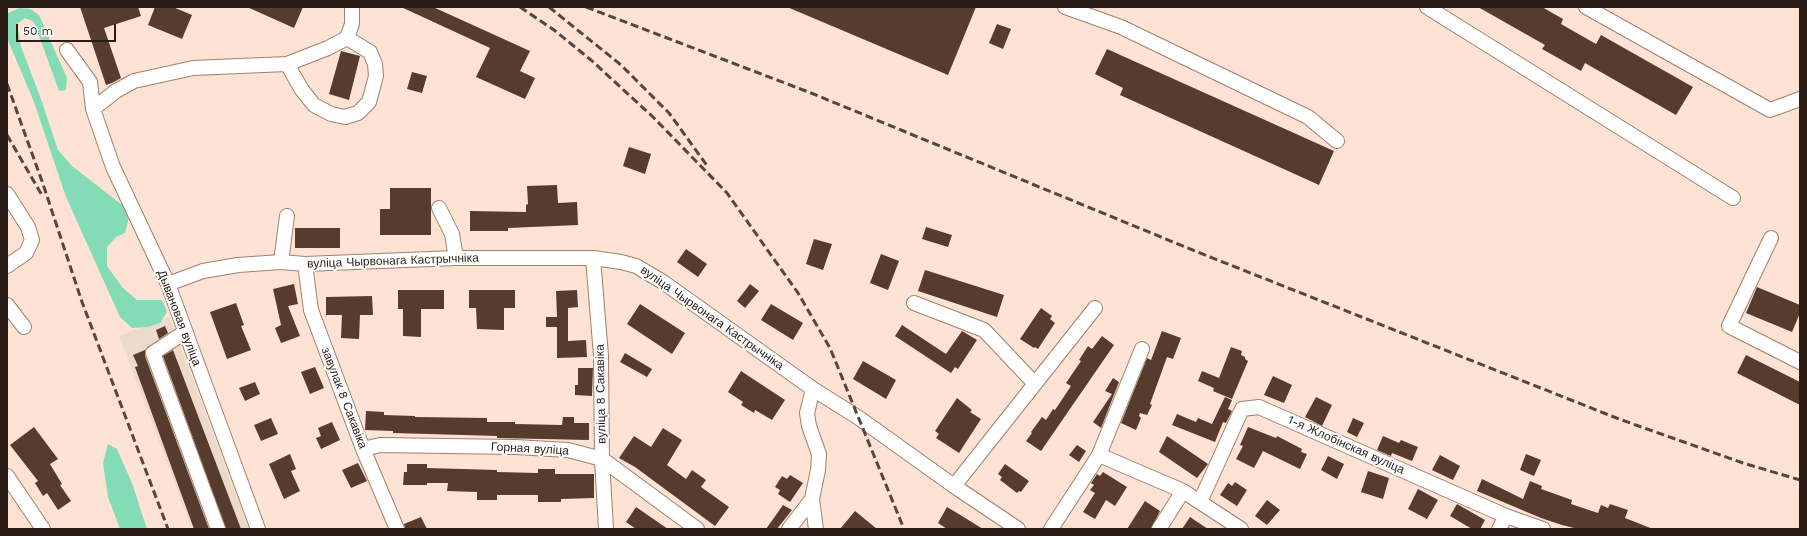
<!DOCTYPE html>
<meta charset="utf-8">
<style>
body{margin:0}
#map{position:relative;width:1807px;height:536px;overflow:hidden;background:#fee2d3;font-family:"Work Sans",sans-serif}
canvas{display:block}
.frame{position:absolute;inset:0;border:8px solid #2a1d16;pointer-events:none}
.scale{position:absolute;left:16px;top:24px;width:100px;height:18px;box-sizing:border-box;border:2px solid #2a1d16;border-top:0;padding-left:5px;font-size:12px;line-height:14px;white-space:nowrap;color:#2a1d16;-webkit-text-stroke:3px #fff;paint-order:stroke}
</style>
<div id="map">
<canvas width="1807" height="536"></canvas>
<div class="frame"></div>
<div class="scale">50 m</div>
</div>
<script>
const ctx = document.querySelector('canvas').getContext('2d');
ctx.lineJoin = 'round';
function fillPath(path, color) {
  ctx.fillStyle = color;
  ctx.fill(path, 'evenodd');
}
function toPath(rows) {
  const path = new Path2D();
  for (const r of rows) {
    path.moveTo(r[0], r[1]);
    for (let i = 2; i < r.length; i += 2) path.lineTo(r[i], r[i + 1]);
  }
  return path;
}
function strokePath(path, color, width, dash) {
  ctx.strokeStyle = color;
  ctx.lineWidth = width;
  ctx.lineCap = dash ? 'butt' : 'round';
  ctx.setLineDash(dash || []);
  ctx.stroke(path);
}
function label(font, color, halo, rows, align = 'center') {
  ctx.font = font + ' "Work Sans",sans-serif';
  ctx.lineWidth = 4;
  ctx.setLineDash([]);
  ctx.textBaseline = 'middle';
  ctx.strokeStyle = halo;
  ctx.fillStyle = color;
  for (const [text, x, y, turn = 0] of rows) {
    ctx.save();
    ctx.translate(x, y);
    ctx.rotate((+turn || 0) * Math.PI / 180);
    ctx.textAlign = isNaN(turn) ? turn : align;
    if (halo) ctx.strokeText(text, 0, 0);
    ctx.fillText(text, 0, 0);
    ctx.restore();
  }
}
fillPath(toPath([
 [169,317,249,529,192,529,119,336]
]), '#eddbca');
fillPath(toPath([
 [20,8,30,9,39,15,67,78,66,90,59,91,34,22,25,18,17,24,21,46,42,102,58,150,72,166,126,208,129,217,125,233,116,237,107,247,107,266,123,288,137,300,162,300,167,312,160,323,147,327,132,328,120,317,66,197,34,102,7,38,8,13],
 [108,444,117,449,132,483,147,529,120,529,108,497,103,463]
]), '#84dcb6');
fillPath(toPath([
 [80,7,138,7,141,16,104,28,121,78,112,83,106,85],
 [155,7,173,7,192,15,182,39,148,25],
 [247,7,303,7,294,28],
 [401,7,433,7,530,51,520,71,535,78,525,99,476,77,490,48],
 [787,7,976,7,948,75],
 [1478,7,1542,7,1563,19,1561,24,1596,44,1601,35,1693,87,1676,115,1585,63,1581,71,1542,49,1545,45],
 [997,24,1011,29,1003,49,989,43],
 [1107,49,1334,151,1319,185,1120,95,1123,88,1095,74],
 [341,51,360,56,349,100,329,94],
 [412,72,427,76,422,93,407,89],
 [629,147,651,154,645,174,623,166],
 [557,185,558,203,577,202,578,225,508,228,508,231,470,231,470,211,526,212,526,205,528,204,527,186],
 [390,188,431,188,431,235,380,235,380,209,390,209],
 [926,227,952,235,948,247,922,239],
 [295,228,340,228,340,248,295,248],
 [814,239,832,244,823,270,806,264],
 [686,249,707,264,698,277,677,262],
 [881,254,899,261,888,290,870,283],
 [925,270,1004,295,997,317,918,291],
 [294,284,298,304,288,306,300,336,281,343,275,328,281,325,273,289],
 [750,284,759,291,745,308,737,301],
 [1757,287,1800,305,1800,313,1792,332,1746,313],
 [398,290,444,290,444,309,421,309,421,337,403,336,403,309,398,309],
 [469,290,515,290,515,308,504,308,504,330,477,329,476,308,469,308],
 [577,290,578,307,568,308,568,341,586,340,587,357,557,358,557,327,546,327,546,317,557,317,556,291],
 [372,296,373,315,360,315,359,339,341,338,342,315,326,315,326,297],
 [236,303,244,325,241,326,251,350,227,359,210,312],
 [640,304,685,333,672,354,627,324],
 [771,304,803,323,793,340,761,320],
 [1041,308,1052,316,1050,319,1055,323,1038,349,1035,347,1034,348,1020,339],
 [902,325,946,354,962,331,977,340,958,369,955,367,951,373,895,336],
 [165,326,168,333,159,339,156,330],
 [1162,331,1181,338,1173,359,1167,357,1150,404,1152,405,1147,415,1140,413,1139,416,1141,418,1136,430,1121,423,1147,358,1151,360],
 [1102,336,1114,345,1041,451,1026,441,1032,433,1031,432,1042,417,1046,420,1053,409,1055,410,1071,386,1066,383,1081,361,1079,360,1088,346,1092,349],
 [1231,347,1242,351,1241,355,1245,357,1245,359,1248,361,1232,399,1213,391,1214,388,1198,381,1202,371,1219,378],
 [145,350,145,356,209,529,194,529,135,367,138,366,133,355],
 [173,350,241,529,226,529,163,356],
 [625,353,652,369,647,377,620,362],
 [1746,355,1800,382,1800,405,1737,373],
 [863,361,896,380,886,399,853,379],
 [315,367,324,388,310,394,301,372],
 [578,368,593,368,592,396,575,395,575,385,578,385],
 [741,371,785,400,772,420,755,410,754,413,741,405,743,402,728,392],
 [1273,376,1292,385,1284,403,1264,395],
 [1113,378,1119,382,1101,428,1093,422,1112,394,1105,391],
 [255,382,260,394,245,401,239,388],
 [1225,397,1232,400,1228,409,1232,411,1226,423,1223,422,1215,442,1172,425,1177,414,1196,422,1198,418,1212,424],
 [1316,397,1332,405,1322,426,1305,417],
 [957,398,972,410,970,412,981,419,959,453,936,438,939,434,935,431],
 [366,411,384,412,384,415,415,416,415,417,487,418,487,422,515,422,515,424,562,425,563,417,574,417,574,423,589,423,589,440,497,438,497,436,393,433,393,431,365,430],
 [271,418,278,434,261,441,254,425],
 [1353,418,1364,423,1357,437,1347,432],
 [332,422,340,440,321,449,316,438,321,436,318,428],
 [34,427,58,459,50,464,62,484,60,485,71,501,58,510,47,493,43,496,35,483,38,481,10,445],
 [1248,427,1276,438,1277,436,1302,449,1301,452,1307,454,1300,469,1263,451,1254,468,1236,459,1243,446,1240,445],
 [663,428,682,440,667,465,686,479,692,470,706,480,701,487,729,507,715,526,635,467,619,458,634,436,651,447],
 [1167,436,1208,464,1197,478,1159,452],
 [1383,436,1399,443,1401,440,1418,447,1412,461,1392,453,1391,456,1377,450],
 [1077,445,1086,451,1079,462,1069,455],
 [290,454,296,469,291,471,300,491,284,499,269,464],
 [1526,454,1541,460,1534,476,1520,470],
 [1440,455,1460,466,1453,480,1432,470],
 [1328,456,1344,464,1337,479,1321,470],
 [358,463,367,481,351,488,342,470],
 [407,464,427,464,427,468,497,470,497,472,538,473,538,469,555,469,555,474,594,474,594,498,561,499,561,502,538,502,538,495,497,495,497,500,477,500,477,492,447,491,448,483,427,483,427,485,403,485,404,472,407,472],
 [1005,464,1029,481,1021,492,1019,491,1017,493,1000,480,1002,477,998,474],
 [1368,471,1389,478,1383,499,1361,492],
 [1103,472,1127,487,1115,506,1106,500,1095,519,1083,512,1095,493,1090,490,1094,485,1091,483,1097,474,1100,476],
 [790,475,803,483,790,502,778,494,780,490,775,487,782,476,787,479],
 [1482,479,1523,499,1530,481,1542,486,1541,489,1572,500,1571,504,1598,513,1601,505,1608,508,1610,504,1628,510,1625,518,1653,529,1578,529,1562,525,1541,518,1477,491],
 [1235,482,1247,490,1237,506,1220,495,1228,483,1232,486],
 [1418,489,1438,500,1427,519,1408,509],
 [1267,500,1280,510,1267,525,1255,516],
 [1145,501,1160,511,1151,529,1127,529],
 [1457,504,1485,520,1480,529,1472,529,1450,516],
 [783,505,792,510,777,529,766,529],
 [636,507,668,529,636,529,626,522],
 [947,507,962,516,983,529,947,529,938,523],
 [855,511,877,529,840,529],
 [421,517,427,529,405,529,404,524],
 [1190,517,1208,529,1182,529]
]), '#573c2d');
const minor = toPath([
 [1065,7,1121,27,1308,117,1337,141],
 [1427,7,1733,198],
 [1586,7,1770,110,1800,99],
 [67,50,90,82,93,109,113,167,168,284,258,529],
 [287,64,302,90,314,105,331,114,345,117,358,113,369,102,376,76,375,64,370,52,347,38],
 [93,109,116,91,134,81,193,68,287,64,328,48,347,38,352,24,352,7],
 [7,194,28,227,32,240,26,253,7,266],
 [439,208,452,234,456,258],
 [1771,238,1729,326,1800,362],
 [593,258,601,356,602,459,606,529],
 [281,262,287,216],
 [305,264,311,310,363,449,397,529],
 [168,284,203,271,238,265,281,262,305,264,456,258,593,258,621,262,636,266,663,282,813,389,859,418,954,486,1018,529],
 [914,303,984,330,1035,384],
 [7,305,24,327],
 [185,332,153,353,218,529],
 [363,449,380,445,515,447,568,450,602,459,697,529],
 [1099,455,1183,491,1241,529],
 [7,476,43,529],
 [954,486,1095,308],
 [812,499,816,529],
 [1200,502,1242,409,1259,407,1506,516,1543,529],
 [789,529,812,499,818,470,819,454,809,426,807,413,813,389],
 [1051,529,1099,455,1142,349],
 [1159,529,1183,491],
 [1499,529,1506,516]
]);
strokePath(minor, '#9e806e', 16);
strokePath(minor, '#fff', 14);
strokePath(toPath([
 [520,7,554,30,591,60,653,117,727,193,798,293,830,348,904,529],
 [549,7,621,65,669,113,708,167],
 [586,7,811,93,1195,251,1619,419,1743,463,1800,480],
 [7,84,43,184,82,302,168,529],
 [7,135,43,197]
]), '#56463d', 3, [8, 4]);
label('12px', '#2a1d16', '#fff', [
 ["вуліца Чырвонага Кастрычніка",393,261,-2],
 ["Дывановая вуліца",179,318,69],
 ["вуліца Чырвонага Кастрычніка",712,318,35],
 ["вуліца 8 Сакавіка",601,394,-91],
 ["завулак 8 Сакавіка",344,398,69],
 ["1-я Жлобінская вуліца",1346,445,24],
 ["Горная вуліца",530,449,3]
]);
</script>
